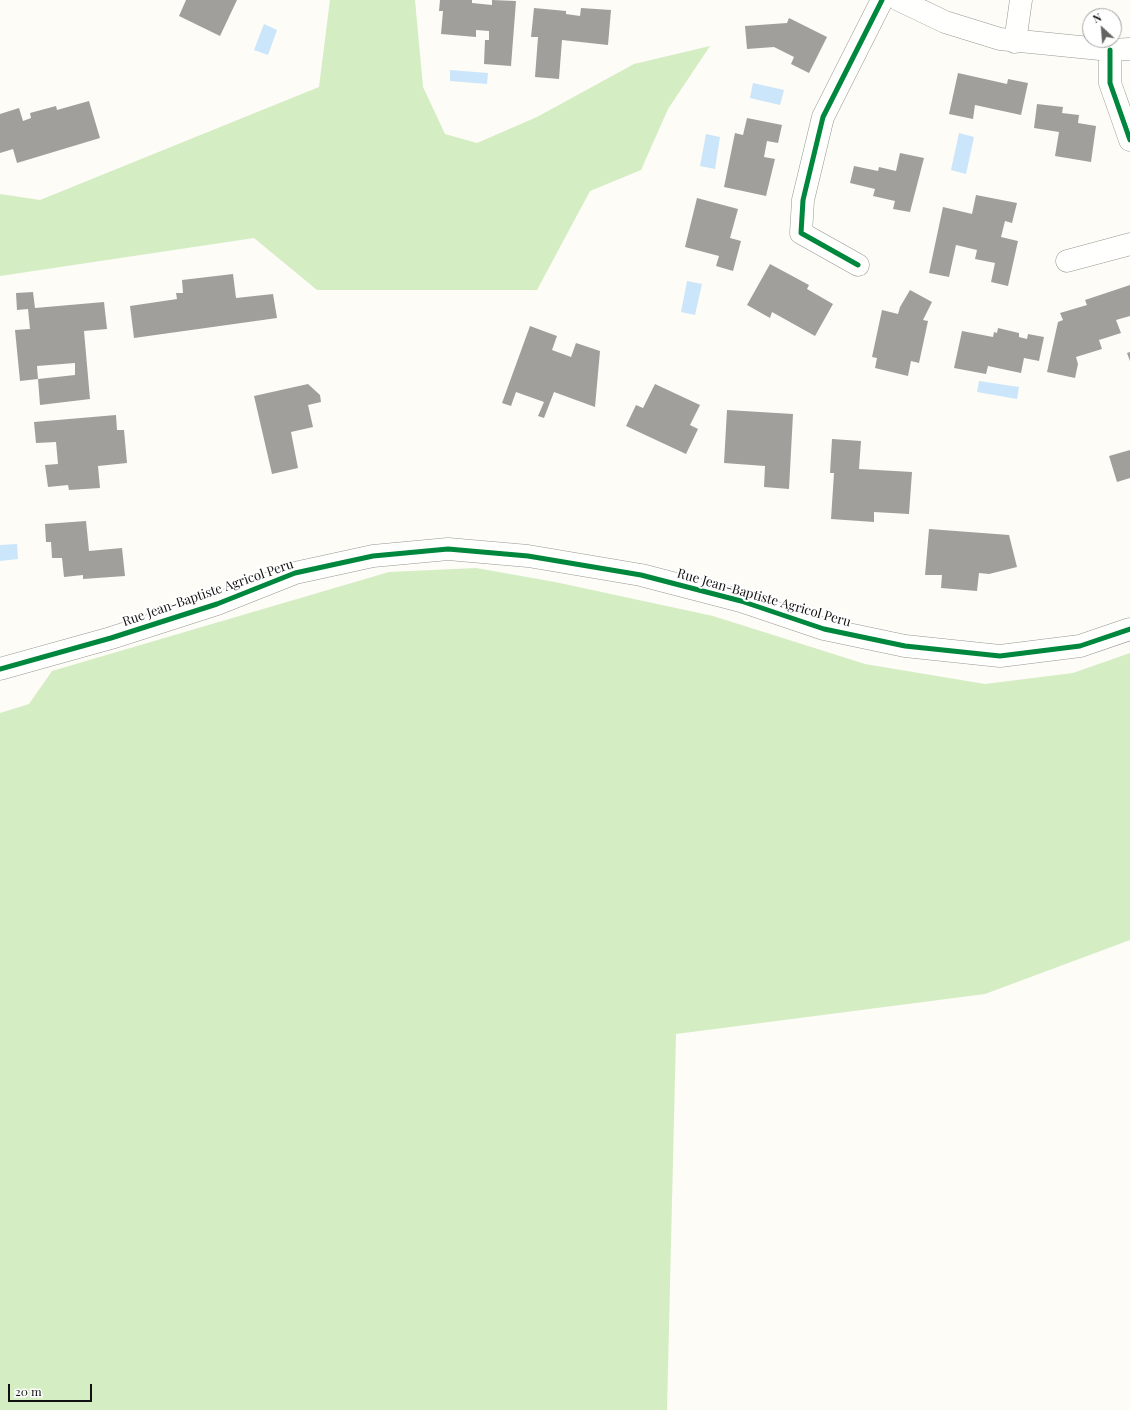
<!DOCTYPE html>
<style>
body{margin:0}
#map{position:relative;width:1130px;height:1410px;overflow:hidden;background:#fdfcf7;font-family:"Playfair Display",serif}
canvas{display:block}
.north{position:absolute;left:1082px;top:8px;width:40px;height:40px;box-sizing:border-box;background:#fff;border:1px solid #a0a0a0;border-radius:50%;rotate:334deg;font-size:11px;font-weight:700;line-height:16px;text-align:center;color:#111}
.north::after{content:'';display:block;margin:auto;width:14px;height:18px;background:#646362;clip-path:polygon(50% 0,100% 100%,50% 72%,0 100%)}
.scale{position:absolute;left:8px;top:1384px;width:84px;height:18px;box-sizing:border-box;border:2px solid #111;border-top:0;padding-left:5px;font-size:12px;line-height:14px;white-space:nowrap;color:#111;-webkit-text-stroke:3px #fff;paint-order:stroke}
</style>
<div id="map">
<canvas width="1130" height="1410"></canvas>
<div class="north">N</div>
<div class="scale">20 m</div>
</div>
<script>
const ctx = document.querySelector('canvas').getContext('2d');
ctx.lineJoin = 'round';
function fillPath(path, color) {
  ctx.fillStyle = color;
  ctx.fill(path, 'evenodd');
}
function toPath(rows) {
  const path = new Path2D();
  for (const r of rows) {
    path.moveTo(r[0], r[1]);
    for (let i = 2; i < r.length; i += 2) path.lineTo(r[i], r[i + 1]);
  }
  return path;
}
function strokePath(path, color, width, dash) {
  ctx.strokeStyle = color;
  ctx.lineWidth = width;
  ctx.lineCap = dash ? 'butt' : 'round';
  ctx.setLineDash(dash || []);
  ctx.stroke(path);
}
function label(font, color, halo, rows, align = 'center') {
  ctx.font = font + ' "Playfair Display",serif';
  ctx.lineWidth = 4;
  ctx.setLineDash([]);
  ctx.textBaseline = 'middle';
  ctx.strokeStyle = halo;
  ctx.fillStyle = color;
  for (const [text, x, y, turn = 0] of rows) {
    ctx.save();
    ctx.translate(x, y);
    ctx.rotate((+turn || 0) * Math.PI / 180);
    ctx.textAlign = isNaN(turn) ? turn : align;
    if (halo) ctx.strokeText(text, 0, 0);
    ctx.fillText(text, 0, 0);
    ctx.restore();
  }
}
fillPath(toPath([
 [330,0,415,0,423,87,445,134,477,143,537,117,634,64,710,46,668,109,641,170,590,191,537,290,317,290,254,238,0,276,0,194,40,200,319,87],
 [476,568,555,582,713,616,865,664,985,684,1073,673,1130,653,1130,940,985,994,676,1034,667,1410,0,1410,0,713,29,704,52,671,389,572]
]), '#d4edc3');
fillPath(toPath([
 [264,24,277,30,268,55,254,50],
 [450,70,488,73,487,84,450,81],
 [753,83,784,90,780,105,750,98],
 [959,133,974,137,966,174,951,170],
 [706,134,720,137,715,169,700,166],
 [687,281,702,284,695,315,681,312],
 [979,381,1019,387,1017,399,977,392],
 [17,544,18,559,0,561,0,545]
]), '#cbe5fa');
fillPath(toPath([
 [186,0,237,0,220,36,179,16],
 [440,0,472,0,472,3,492,5,492,0,516,1,511,66,484,64,485,40,489,40,489,31,476,30,476,37,441,34,443,11,439,11],
 [534,8,566,11,566,14,580,16,581,8,611,10,608,45,562,40,559,79,535,77,538,37,531,37],
 [789,18,827,37,809,73,791,64,794,57,774,47,747,49,745,26,787,23],
 [958,73,1007,84,1008,79,1028,83,1021,115,975,105,973,119,949,114],
 [89,101,100,138,17,163,13,149,0,153,0,114,19,108,23,121,31,118,30,113,56,106,57,110],
 [1037,104,1063,107,1062,113,1079,115,1078,123,1096,126,1091,162,1055,156,1059,132,1034,128],
 [747,118,782,125,778,143,767,141,764,157,775,159,766,196,724,187,735,133,743,135],
 [900,153,924,158,910,212,893,209,895,201,873,196,875,189,850,183,854,166,878,171,879,167,896,171],
 [976,195,1017,203,1012,223,1005,221,1001,237,1018,241,1008,286,991,282,995,263,975,259,977,250,956,245,949,277,929,273,943,207,972,214],
 [697,198,738,209,730,238,741,241,733,271,716,266,719,256,685,247],
 [770,264,809,285,807,289,833,304,815,336,772,312,770,318,747,305],
 [233,274,236,298,273,294,277,318,134,338,130,306,177,299,176,293,183,293,182,280],
 [1130,285,1130,316,1116,320,1121,333,1099,340,1102,349,1076,357,1078,364,1075,378,1047,372,1058,322,1063,320,1060,313,1087,305,1085,300],
 [910,290,932,302,923,320,928,321,919,363,911,361,908,376,875,368,877,358,872,357,882,310,898,314,900,307],
 [33,292,35,308,104,302,107,329,84,331,90,399,40,405,38,379,20,381,15,330,30,329,28,309,17,310,16,293],
 [75,363,75,375,38,379,37,366],
 [530,326,557,336,552,350,571,357,576,343,600,351,595,407,554,392,544,418,538,416,544,402,516,392,511,406,502,403],
 [998,328,1019,333,1019,337,1027,339,1028,334,1044,337,1039,361,1024,358,1021,373,988,366,986,374,954,368,962,331,993,337,994,332,997,333],
 [1130,352,1130,361,1127,353],
 [308,384,320,395,321,402,308,405,313,427,291,432,298,468,272,474,254,396],
 [655,384,700,405,690,425,698,429,686,454,626,426,636,405,643,408],
 [727,410,793,414,789,489,764,487,765,466,724,463],
 [116,415,117,430,124,430,127,463,98,466,100,488,69,490,68,485,48,487,45,465,58,464,56,442,36,443,34,422],
 [832,439,861,441,859,469,912,472,909,514,874,512,874,522,831,519,834,473,830,473],
 [1130,450,1130,478,1117,482,1109,456],
 [86,521,89,551,122,548,125,576,83,579,83,575,64,577,62,558,52,558,51,542,46,542,45,524],
 [929,529,1009,535,1017,567,989,574,979,573,977,591,941,588,942,575,925,575]
]), '#a19f9c');
const street = toPath([
 [899,0,945,22,1000,39,1110,50,1130,49],
 [1015,42,1021,0],
 [1110,50,1110,83,1130,140],
 [1067,261,1130,244],
 [858,265,801,233,803,200,823,117,882,0],
 [0,669,111,638,217,604,295,573,373,556,448,549,528,556,641,575,741,601,824,629,905,646,1000,656,1080,646,1130,629]
]);
strokePath(street, '#979795', 23);
strokePath(street, '#fffffe', 22);
strokePath(toPath([
 [1110,50,1110,83,1130,140],
 [858,265,801,233,803,200,823,117,882,0],
 [0,669,111,638,217,604,295,573,373,556,448,549,528,556,641,575,741,601,824,629,905,646,1000,656,1080,646,1130,629]
]), '#00873e', 5);
label('13px', '#111', '#fff', [
 ["Rue Jean-Baptiste Agricol Peru",208,593,-19],
 ["Rue Jean-Baptiste Agricol Peru",764,598,16]
]);
</script>
